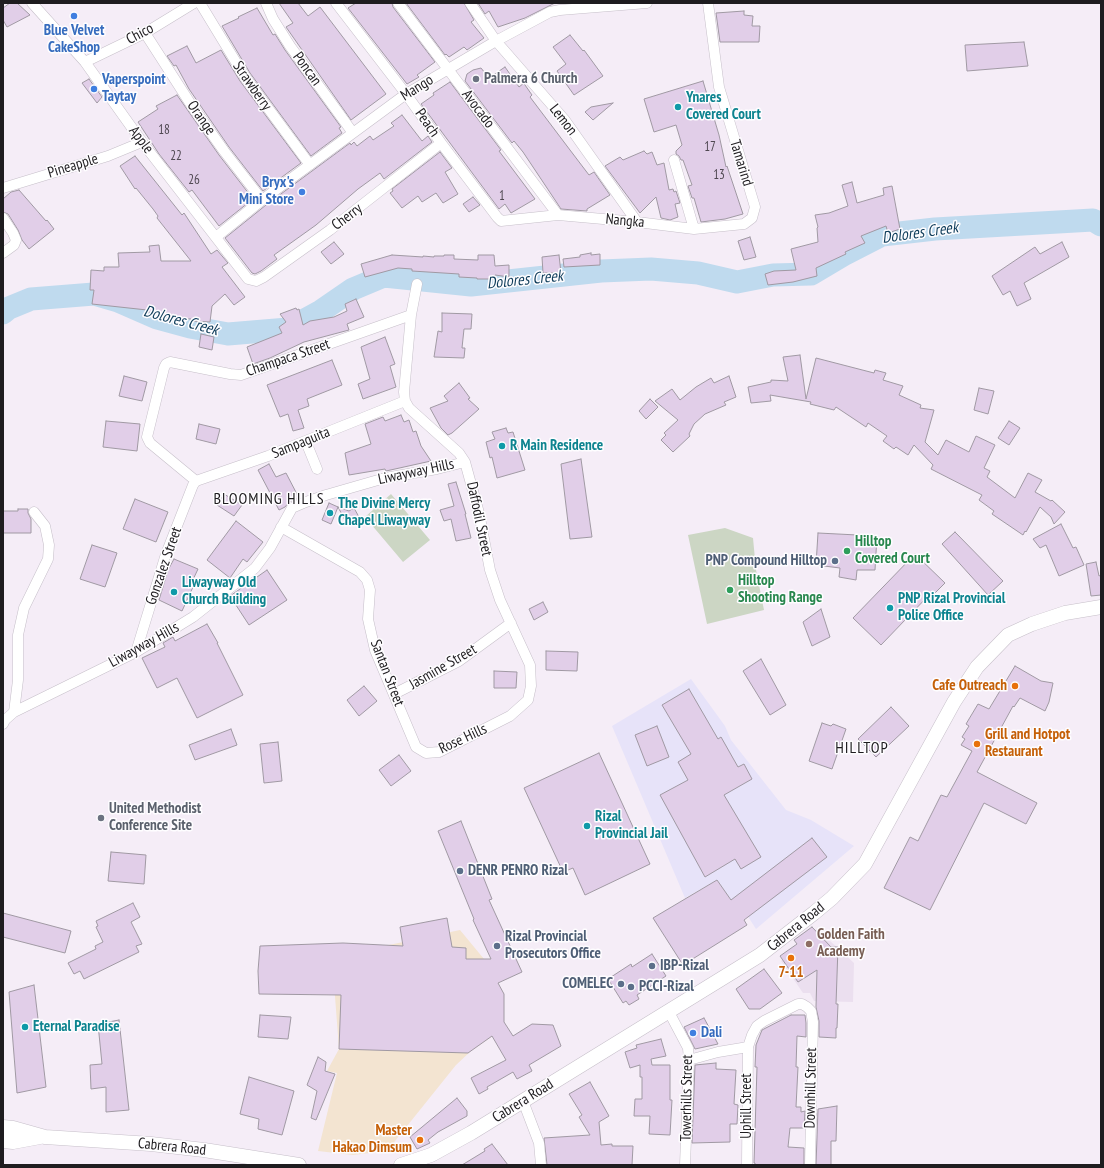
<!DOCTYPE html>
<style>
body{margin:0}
#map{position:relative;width:1104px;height:1168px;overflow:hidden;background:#f5edf7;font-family:"PT Sans Narrow",sans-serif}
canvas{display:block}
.frame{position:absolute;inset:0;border:4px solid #1e1c1f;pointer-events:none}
</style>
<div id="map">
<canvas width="1104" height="1168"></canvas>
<div class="frame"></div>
</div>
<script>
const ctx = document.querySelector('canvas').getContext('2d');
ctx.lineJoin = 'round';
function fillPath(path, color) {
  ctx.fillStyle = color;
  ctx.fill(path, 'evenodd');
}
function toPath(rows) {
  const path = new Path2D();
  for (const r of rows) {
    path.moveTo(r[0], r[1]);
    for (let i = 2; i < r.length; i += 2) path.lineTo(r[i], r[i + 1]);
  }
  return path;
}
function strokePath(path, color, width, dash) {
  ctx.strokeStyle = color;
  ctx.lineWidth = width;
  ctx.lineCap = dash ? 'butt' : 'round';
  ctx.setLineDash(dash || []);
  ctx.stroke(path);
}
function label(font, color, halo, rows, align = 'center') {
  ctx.font = font + ' "PT Sans Narrow",sans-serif';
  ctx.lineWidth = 3;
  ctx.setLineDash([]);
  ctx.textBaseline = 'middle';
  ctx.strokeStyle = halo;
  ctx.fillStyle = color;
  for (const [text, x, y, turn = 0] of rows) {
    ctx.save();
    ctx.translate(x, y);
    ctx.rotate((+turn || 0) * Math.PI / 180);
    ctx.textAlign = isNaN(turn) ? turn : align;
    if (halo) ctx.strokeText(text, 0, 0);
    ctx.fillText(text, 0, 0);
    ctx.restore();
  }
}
fillPath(toPath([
 [817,929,854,963,853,1002,814,1001,810,993,803,993,781,961,799,948,798,945]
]), '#ebdfef');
fillPath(toPath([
 [460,930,484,959,504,994,504,1028,471,1051,456,1065,387,1151,353,1155,318,1151,337,1073,327,1071,339,1049,332,957]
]), '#f3e4d1');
fillPath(toPath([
 [691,679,725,726,731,740,786,810,811,820,854,846,756,929,740,904,735,907,717,880,685,898,612,726]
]), '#e7e3f9');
fillPath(toPath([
 [391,494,430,540,403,562,365,517],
 [725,528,753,538,756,570,764,610,707,624,688,535]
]), '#ccd6c4');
strokePath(toPath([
 [3,313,9,308,31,299,94,294,118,301,157,318,190,327,228,334,288,329,321,311,353,289,384,276,471,285,601,271,651,269,698,273,737,282,773,275,811,274,843,255,882,235,935,229,1058,222,1093,220,1101,225]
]), '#bfdaee', 23);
const building = toPath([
 [10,3,17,3,30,15,7,27,3,20,3,8,10,3],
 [279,3,298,3,308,16,320,7,386,94,351,120,286,27,293,23,279,3],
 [356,3,392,3,393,7,435,62,417,75,419,77,407,84,348,8,356,3],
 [406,3,464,3,474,20,471,22,484,38,467,50,464,47,449,57,446,54,445,55,406,3],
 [478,3,555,3,525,18,498,27,489,11,485,14,478,3],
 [257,8,273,35,275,34,285,50,341,127,339,128,342,133,311,156,250,73,222,26,239,18,238,17,257,8],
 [744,11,744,15,753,16,752,26,760,26,759,42,720,42,716,13,744,11],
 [570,35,583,51,584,50,603,76,574,95,557,71,566,64,553,47,570,35],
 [1024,42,1028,66,967,71,965,45,1024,42],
 [187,46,196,63,221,50,240,81,301,163,263,191,229,147,189,89,176,65,174,66,167,56,187,46],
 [505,67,519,87,524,83,525,85,532,95,530,97,570,150,589,175,594,172,610,195,587,209,587,211,561,209,523,152,514,141,512,143,465,81,467,74,473,70,481,68,489,78,505,67],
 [89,79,102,97,97,103,82,83,89,79],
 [703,81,719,135,726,167,727,166,743,214,725,219,701,222,694,198,692,198,688,186,692,185,683,160,681,160,679,156,676,154,676,151,682,145,676,125,654,132,644,99,703,81],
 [450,82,501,150,499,151,535,199,511,213,505,204,499,209,421,104,434,95,433,93,450,82],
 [177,95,219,155,253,199,219,226,192,190,189,192,159,154,138,122,158,109,156,106,177,95],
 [613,103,593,120,585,112,591,107,613,103],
 [402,115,422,141,428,136,432,142,384,179,380,173,358,189,316,225,274,255,277,259,261,271,255,274,252,273,225,238,266,205,350,143,351,145,354,142,357,146,370,136,373,140,394,126,391,123,402,115],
 [644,151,647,154,652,152,657,165,664,163,669,190,673,189,674,192,676,191,680,203,675,204,678,217,670,220,661,218,656,197,640,213,605,166,620,157,623,160,644,151],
 [440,152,452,168,445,172,458,194,443,203,436,193,422,202,418,196,402,208,390,193,393,191,392,189,440,152],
 [135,156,182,215,184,213,211,254,217,250,228,263,222,267,245,297,234,305,225,294,212,306,210,322,191,321,191,319,157,317,158,313,147,312,147,310,92,304,94,290,90,290,91,270,104,271,104,267,119,267,118,253,150,252,149,246,159,245,161,261,191,261,157,218,158,216,153,209,136,188,135,189,120,166,135,156],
 [852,182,857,203,884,195,883,188,892,186,900,229,888,233,886,226,861,236,865,243,845,252,846,254,816,268,817,276,793,282,768,285,765,274,774,271,796,270,791,249,818,242,817,228,818,227,815,215,829,213,848,206,842,185,852,182],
 [19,190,46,221,47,220,54,229,29,249,22,240,18,230,8,214,3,212,3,199,11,192,19,190],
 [473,197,480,205,469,212,463,204,473,197],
 [750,237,756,257,744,260,738,241,750,237],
 [334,242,344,254,331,264,321,252,334,242],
 [1062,242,1069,257,1024,283,1031,299,1017,306,1010,291,1003,295,992,276,1035,247,1040,254,1062,242],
 [591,253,591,255,600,254,600,265,564,267,563,259,580,257,580,255,591,253],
 [392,255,423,257,423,256,434,257,434,256,444,256,444,255,454,255,454,259,478,260,478,255,494,255,495,266,509,265,509,277,495,275,495,279,477,279,477,278,459,277,459,274,412,271,412,269,398,268,365,277,361,264,392,255],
 [559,255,561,273,543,273,542,257,559,255],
 [356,299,364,317,347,324,349,330,304,342,270,358,253,364,247,347,282,333,279,327,286,322,280,314,296,308,297,310,299,309,303,325,310,321,334,317,347,311,345,304,356,299],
 [442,313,472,314,471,329,464,329,462,348,465,348,464,358,434,357,438,331,442,332,442,313],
 [201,334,214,337,212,350,199,347,201,334],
 [385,337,395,364,390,366,396,387,363,399,358,384,370,379,361,347,385,337],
 [800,355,806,399,816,358,874,373,875,370,886,373,883,380,903,386,899,395,921,405,920,408,934,410,925,442,938,455,946,440,969,452,976,436,995,445,984,468,990,471,987,477,1015,498,1028,473,1042,480,1035,492,1051,501,1052,500,1065,512,1054,524,1051,517,1040,507,1026,532,1025,531,1023,535,992,514,994,511,979,500,982,495,931,469,933,465,914,445,908,455,896,447,894,449,883,441,887,436,868,423,866,427,836,407,834,410,810,404,811,402,770,395,771,401,751,403,748,387,771,382,771,380,788,381,783,357,800,355],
 [332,360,342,385,307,399,309,406,298,410,304,428,293,431,288,414,280,417,267,385,332,360],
 [124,376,147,382,142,401,119,396,124,376],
 [729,376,736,397,724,402,726,405,705,414,694,424,689,434,690,436,673,452,661,440,666,435,664,433,678,420,655,401,672,389,680,400,696,387,711,378,714,383,729,376],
 [459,383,470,398,468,399,479,409,452,433,448,435,441,428,430,408,448,401,444,396,459,383],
 [979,388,994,391,988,414,974,410,979,388],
 [650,399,658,407,646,419,639,411,650,399],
 [401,415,404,422,409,420,413,432,416,431,421,446,431,461,386,471,385,469,349,475,345,453,371,444,365,424,383,417,385,421,401,415],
 [106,421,140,424,137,451,103,447,106,421],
 [1009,421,1020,428,1009,445,998,438,1009,421],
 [199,424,220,429,216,444,196,439,199,424],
 [506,428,508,433,513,432,525,470,497,478,492,457,490,458,486,442,495,439,492,432,506,428],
 [581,459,592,537,570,539,561,464,581,459],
 [269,464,276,477,286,473,299,498,289,502,285,507,279,510,258,470,269,464],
 [456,482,466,514,465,514,471,538,456,541,451,519,444,521,440,510,454,506,448,484,456,482],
 [224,494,242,505,234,516,217,505,224,494],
 [135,499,168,512,156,542,123,529,135,499],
 [329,503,338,507,331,524,322,520,329,503],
 [338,507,349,511,354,508,359,517,347,524,338,507],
 [18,509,28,509,28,513,31,519,31,533,3,533,3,511,18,511,18,509],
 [236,521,263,542,247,562,243,559,230,578,207,560,236,521],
 [1061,524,1073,548,1076,547,1084,565,1059,576,1046,545,1040,548,1033,539,1061,524],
 [955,532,1003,581,988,595,942,544,955,532],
 [818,533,877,536,875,570,857,570,856,580,839,577,840,568,816,565,818,533],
 [92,545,117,553,105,587,80,579,92,545],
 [915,554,945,583,933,595,931,593,881,645,853,618,915,554],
 [174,559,198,569,190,586,193,587,182,611,159,600,168,570,174,559],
 [1096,562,1099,576,1101,575,1101,595,1091,596,1086,564,1096,562],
 [267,570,287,600,249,625,230,596,267,570],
 [543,602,548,612,534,620,529,609,543,602],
 [821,609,830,637,812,646,803,622,821,609],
 [207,624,218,643,217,643,243,695,197,718,177,678,157,688,142,658,165,647,163,643,173,637,175,641,207,624],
 [546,651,578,652,577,671,546,670,546,651],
 [761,659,786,705,770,715,743,671,761,659],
 [1015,666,1041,681,1053,683,1049,702,1045,711,1020,698,1014,707,1013,706,977,772,1037,803,1026,824,984,803,930,910,884,888,910,837,918,841,941,795,947,797,972,751,961,745,965,739,962,737,969,726,966,724,978,704,989,709,1015,666],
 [494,671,517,672,516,688,494,688,494,671],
 [364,686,377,701,359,716,347,700,364,686],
 [689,689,718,739,721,737,738,767,744,764,752,779,724,795,761,857,741,869,735,859,705,877,660,795,688,780,678,762,691,754,662,705,689,689],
 [891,707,909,726,876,757,858,739,891,707],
 [822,723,831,726,833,724,846,729,832,769,809,761,822,723],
 [657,726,669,757,647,766,635,735,657,726],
 [231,729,237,745,195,760,189,745,231,729],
 [278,742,282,781,264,783,260,744,278,742],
 [599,753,650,864,585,895,573,868,563,872,524,788,599,753],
 [399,755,411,771,391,786,379,770,399,755],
 [461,821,492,899,489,900,522,972,498,983,504,994,504,1022,513,1036,532,1024,553,1025,561,1046,529,1065,532,1071,517,1079,513,1072,487,1087,488,1089,479,1094,471,1078,506,1060,492,1036,468,1053,339,1049,341,995,259,994,258,971,260,946,343,943,403,946,400,927,447,918,452,947,466,948,466,959,491,959,473,920,474,919,438,831,461,821],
 [812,838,827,857,744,920,747,925,683,965,653,918,717,880,731,900,812,838],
 [111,852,146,855,144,884,108,881,111,852],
 [133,903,140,917,131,922,142,944,136,946,139,952,84,979,80,971,74,974,68,963,96,949,95,946,103,942,96,927,98,926,96,921,133,903],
 [3,913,71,931,65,953,3,937,3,913],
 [812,927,831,947,838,947,836,1004,838,1004,837,1028,836,1028,836,1038,819,1037,819,1021,816,1007,817,970,798,982,780,956,797,944,794,940,812,927],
 [652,954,666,976,637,995,639,999,629,1005,626,1001,623,1003,608,979,631,964,632,967,652,954],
 [764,969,782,993,760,1009,749,1009,736,989,764,969],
 [34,985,46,1087,17,1093,9,992,34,985],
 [260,1015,291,1017,288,1039,258,1037,260,1015],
 [791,1015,805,1015,806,1023,806,1037,797,1036,796,1067,798,1067,796,1107,801,1107,801,1112,805,1111,804,1128,790,1128,788,1147,804,1148,804,1165,755,1165,755,1163,754,1163,757,1067,755,1067,756,1045,762,1030,791,1015],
 [704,1018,718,1044,695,1049,684,1027,704,1018],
 [119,1020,129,1110,106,1112,106,1087,91,1089,90,1065,102,1064,98,1024,119,1020],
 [661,1039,666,1056,651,1059,652,1065,670,1065,670,1100,672,1100,670,1135,649,1134,650,1116,634,1116,635,1099,642,1099,642,1077,640,1077,640,1065,630,1068,625,1052,637,1048,636,1045,661,1039],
 [318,1057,326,1062,325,1071,335,1074,316,1120,311,1118,317,1091,307,1085,318,1057],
 [716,1063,716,1069,736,1070,734,1104,738,1105,737,1124,730,1124,730,1142,692,1143,695,1065,716,1063],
 [249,1077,294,1091,282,1135,258,1129,259,1119,240,1114,249,1077],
 [590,1082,609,1116,599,1122,601,1145,612,1144,612,1146,633,1146,632,1165,547,1165,544,1138,590,1135,579,1117,582,1115,569,1094,590,1082],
 [457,1098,467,1111,467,1116,438,1132,428,1140,430,1143,417,1149,410,1137,457,1098],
 [837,1106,836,1141,831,1141,831,1165,816,1165,818,1109,837,1106],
 [492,1144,508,1165,462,1165,485,1151,484,1149,492,1144]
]);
fillPath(building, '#e1cee8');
strokePath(building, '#a099a3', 1);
const minor = toPath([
 [32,3,85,62,142,142,248,279,256,281,264,277,330,230,441,143],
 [200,3,245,77,310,165],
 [266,3,273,19,290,46,353,133],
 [336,3,406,94,441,143,497,217,501,221,558,215,637,222,694,229,744,224,752,218,755,207,719,87,708,3],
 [398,3,558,215],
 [470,3,496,41,564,119,637,222],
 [145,33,190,103,224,151,262,200],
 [85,62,145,33,194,3],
 [674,160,694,229],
 [3,188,108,156,142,142],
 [3,218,13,233,16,240,14,245,3,253],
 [216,237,262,200,406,94,496,41,550,12,560,10,647,3],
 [306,442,317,469],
 [196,481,150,443,147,437,164,368,166,364,170,362,230,374,241,375,411,315],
 [281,527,360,572,367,580,370,590,368,619,375,650,416,747,426,753,439,752,510,716,528,700,531,686,530,665,500,600,490,570,479,513,465,462,459,453,409,408,405,401,404,392,411,315,417,284],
 [136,652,166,554,193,485,196,481,268,456,405,401],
 [394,694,459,661,511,623],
 [14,712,18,680,18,635,24,608,48,559,49,545,45,526,34,512],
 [3,724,5,720,14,712,136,652,193,617,255,568,270,548,292,508,306,502,326,495,385,478,437,469,465,462],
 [669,1012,688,1048,689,1060,685,1165],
 [689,1060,718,1052,748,1047,752,1035,757,1026,764,1021,798,1004,802,1004,807,1007,811,1011,813,1022,810,1165],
 [523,1101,539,1143,541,1165],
 [747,1165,748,1047]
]);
const secondary = toPath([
 [3,1127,13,1128,45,1137,151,1144,204,1150,299,1165],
 [3,1141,13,1142,40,1137],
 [401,1165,431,1155,471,1133,760,955,814,913,832,898,865,864,954,702,977,667,1008,635,1032,624,1065,613,1101,607]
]);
strokePath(minor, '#c6bfc9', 11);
strokePath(secondary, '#c6bfc9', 15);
strokePath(minor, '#fff', 10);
strokePath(secondary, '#fff', 14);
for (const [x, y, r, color] of [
 [74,16,4,"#3f7fe0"],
 [476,79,4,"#6b7280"],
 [94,89,4,"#3f7fe0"],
 [678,107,4,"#0f9aa8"],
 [302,192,4,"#3f7fe0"],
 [502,446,4,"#0f9aa8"],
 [330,513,4,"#0f9aa8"],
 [847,551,4,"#2e9e5b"],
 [835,561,4,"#5c6f8a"],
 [730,590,4,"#2e9e5b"],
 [174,592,4,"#0f9aa8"],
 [890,608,4,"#0f9aa8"],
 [1015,686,4,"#e8710a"],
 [977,744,4,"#e8710a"],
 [101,818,4,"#6b7280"],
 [587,826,4,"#0f9aa8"],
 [460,871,4,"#5c6f8a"],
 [809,944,4,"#8d6e63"],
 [497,946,4,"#5c6f8a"],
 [791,958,4,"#e8710a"],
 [652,966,4,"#5c6f8a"],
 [621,984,4,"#5c6f8a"],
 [631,987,4,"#5c6f8a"],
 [25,1027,4,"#0f9aa8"],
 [693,1033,4,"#3f7fe0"],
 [420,1140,4,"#e8710a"]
]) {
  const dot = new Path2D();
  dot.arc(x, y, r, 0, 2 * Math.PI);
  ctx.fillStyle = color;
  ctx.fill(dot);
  strokePath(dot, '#fefdff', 1.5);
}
label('13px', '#4f4851', null, [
 ["18",164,130],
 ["17",710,147],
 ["22",176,156],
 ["13",719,175],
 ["26",194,180],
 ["1",502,196]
]);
label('bold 15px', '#366cbe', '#fefdff', [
 ["Blue Velvet",74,31,"center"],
 ["CakeShop",74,48,"center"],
 ["Vaperspoint",102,80],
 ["Taytay",102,97],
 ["Bryx's",294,183,"right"],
 ["Mini Store",294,200,"right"],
 ["Dali",701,1033]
], 'left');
label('15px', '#1e1c1f', '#fefdff', [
 ["Chico",140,34,-28],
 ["Poncan",307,69,54],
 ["Strawberry",252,86,55],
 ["Mango",417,88,-32],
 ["Avocado",478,109,53],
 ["Orange",201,118,55],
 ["Lemon",563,120,52],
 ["Peach",427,123,55],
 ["Apple",141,140,53],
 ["Tamarind",741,163,73],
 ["Pineapple",73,166,-17],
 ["Cherry",347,217,-37],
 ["Nangka",625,221,5],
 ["Champaca Street",288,358,-19],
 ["Sampaguita",301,443,-22],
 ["Liwayway Hills",416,472,-12],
 ["Daffodil Street",479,519,78],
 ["Gonzalez Street",164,566,-71],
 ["Liwayway Hills",144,645,-29],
 ["Jasmine Street",443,667,-30],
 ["Santan Street",387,673,69],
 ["Rose Hills",463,739,-25],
 ["Cabrera Road",796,927,-39],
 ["Downhill Street",811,1088,-89],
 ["Towerhills Street",687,1098,-89],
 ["Cabrera Road",523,1101,-32],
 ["Uphill Street",747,1106,-90],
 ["Cabrera Road",172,1147,6]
]);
label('bold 15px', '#5b616d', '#fefdff', [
 ["Palmera 6 Church",484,79],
 ["United Methodist",109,809],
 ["Conference Site",109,826]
], 'left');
label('bold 15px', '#0d838f', '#fefdff', [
 ["Ynares",686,98],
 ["Covered Court",686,115],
 ["R Main Residence",510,446],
 ["The Divine Mercy",338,504],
 ["Chapel Liwayway",338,521],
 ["Liwayway Old",182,583],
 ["Church Building",182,600],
 ["PNP Rizal Provincial",898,599],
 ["Police Office",898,616],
 ["Rizal",595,817],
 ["Provincial Jail",595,834],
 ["Eternal Paradise",33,1027]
], 'left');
label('bold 15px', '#27864d', '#fefdff', [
 ["Hilltop",855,542],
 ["Covered Court",855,559],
 ["Hilltop",738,581],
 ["Shooting Range",738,598]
], 'left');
label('bold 15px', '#4e5e75', '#fefdff', [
 ["PNP Compound Hilltop",827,561,"right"],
 ["DENR PENRO Rizal",468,871],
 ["Rizal Provincial",505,937],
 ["Prosecutors Office",505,954],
 ["IBP-Rizal",660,966],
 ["COMELEC",613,984,"right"],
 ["PCCI-Rizal",639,987]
], 'left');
label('bold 15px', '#c56008', '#fefdff', [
 ["Cafe Outreach",1007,686],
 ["Grill and Hotpot",985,735,"left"],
 ["Restaurant",985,752,"left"],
 ["7-11",791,973,"center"],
 ["Master",412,1131],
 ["Hakao Dimsum",412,1148]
], 'right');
label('bold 15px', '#785e54', '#fefdff', [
 ["Golden Faith",817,935],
 ["Academy",817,952]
], 'left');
label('italic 16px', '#0f3d5b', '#fefdff', [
 ["Dolores Creek",920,233,-8],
 ["Dolores Creek",525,280,-6],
 ["Dolores Creek",181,321,15]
]);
ctx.letterSpacing = '1px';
label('16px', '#1e1c1f', '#fefdff', [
 ["BLOOMING HILLS",269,499],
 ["HILLTOP",862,748]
]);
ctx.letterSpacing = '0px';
</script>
